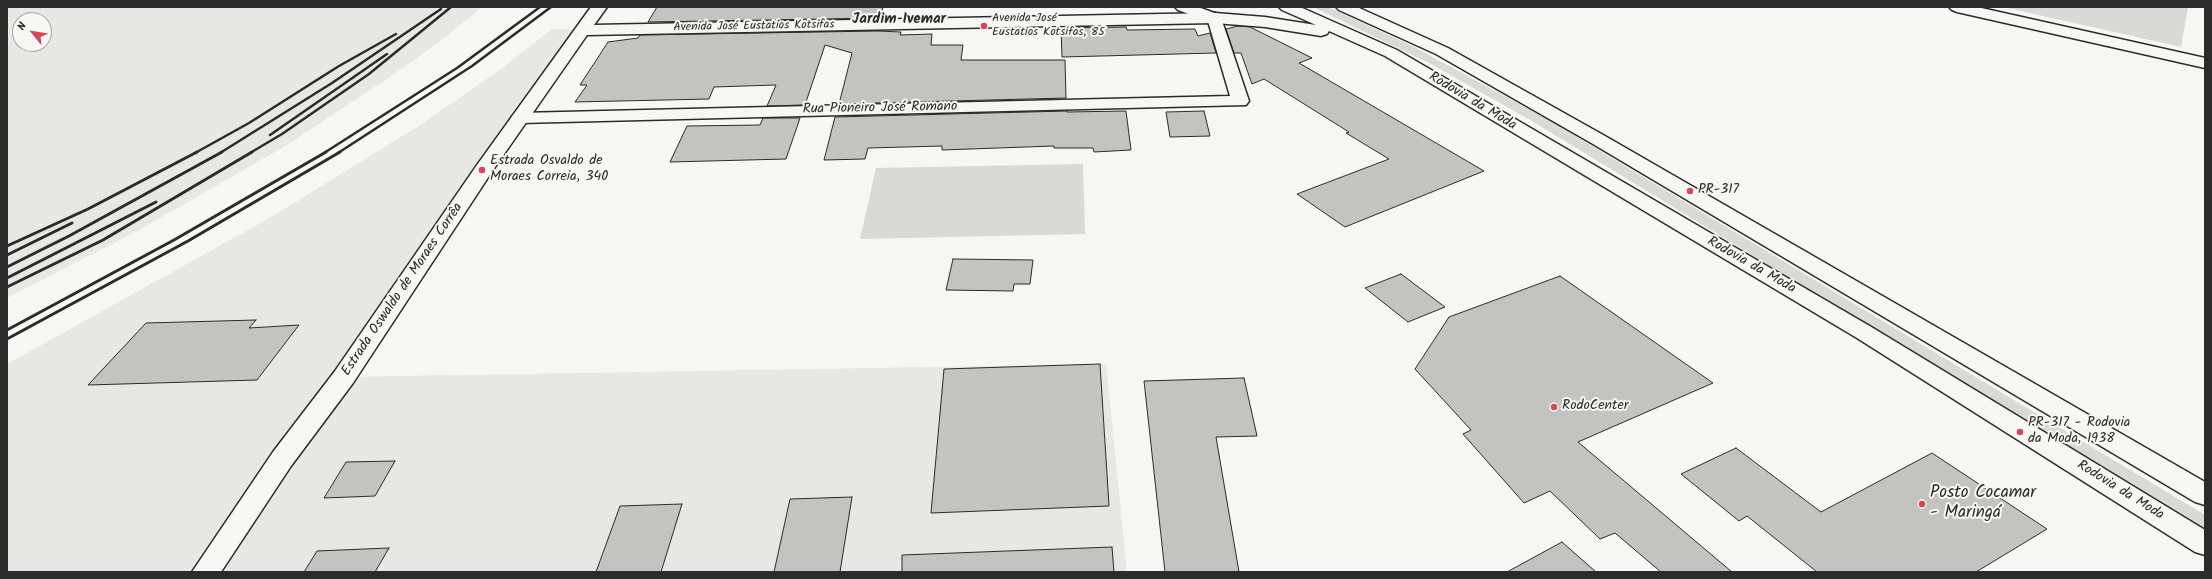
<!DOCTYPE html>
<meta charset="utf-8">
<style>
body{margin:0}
#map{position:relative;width:2212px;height:579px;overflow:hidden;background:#f6f6f2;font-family:Kalam,sans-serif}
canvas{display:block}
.frame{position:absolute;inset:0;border:8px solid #2b2b2b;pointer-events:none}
.north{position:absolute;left:12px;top:12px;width:40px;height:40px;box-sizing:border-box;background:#f6f6f2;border:1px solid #a5a5a2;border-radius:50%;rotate:300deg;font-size:11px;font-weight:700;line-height:16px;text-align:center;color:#2b2b2b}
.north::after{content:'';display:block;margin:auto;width:14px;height:18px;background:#d1495b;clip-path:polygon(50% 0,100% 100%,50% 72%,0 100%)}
</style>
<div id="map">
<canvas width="2212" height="579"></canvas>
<div class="frame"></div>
<div class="north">N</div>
</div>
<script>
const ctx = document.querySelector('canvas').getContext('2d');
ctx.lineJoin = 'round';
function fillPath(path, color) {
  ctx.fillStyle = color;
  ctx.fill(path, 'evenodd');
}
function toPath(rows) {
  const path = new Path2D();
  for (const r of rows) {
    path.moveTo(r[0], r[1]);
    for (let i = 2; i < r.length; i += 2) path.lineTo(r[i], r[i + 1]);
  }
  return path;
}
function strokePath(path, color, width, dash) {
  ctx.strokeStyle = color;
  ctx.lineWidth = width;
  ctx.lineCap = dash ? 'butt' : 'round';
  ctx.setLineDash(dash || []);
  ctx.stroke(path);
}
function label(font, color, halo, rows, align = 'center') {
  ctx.font = font + ' Kalam,sans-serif';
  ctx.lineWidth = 4;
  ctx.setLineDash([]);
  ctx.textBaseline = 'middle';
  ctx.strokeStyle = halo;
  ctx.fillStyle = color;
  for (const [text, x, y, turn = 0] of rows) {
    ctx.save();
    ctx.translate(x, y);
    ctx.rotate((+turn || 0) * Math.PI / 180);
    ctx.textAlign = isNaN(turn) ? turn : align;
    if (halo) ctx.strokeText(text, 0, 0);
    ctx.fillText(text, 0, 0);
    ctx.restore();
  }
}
fillPath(toPath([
 [7,7,482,7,438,43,396,73,287,145,141,229,7,298],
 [20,20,44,20,44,44,20,44],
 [552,29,581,30,344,377,1106,364,1127,572,7,572,7,364,273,216,420,125,497,72]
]), '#e7e7e3');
fillPath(toPath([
 [1313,7,1328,7,1412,46,1547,119,2205,515,2205,531,1532,121,1429,63],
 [2003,7,2188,7,2181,47],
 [1083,164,1085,234,860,239,876,168]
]), '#d9d9d5');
const building = toPath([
 [657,7,883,7,880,18,648,22,657,7],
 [1238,26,1250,27,1312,58,1299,63,1484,171,1345,227,1297,194,1389,159,1346,133,1349,132,1264,79,1252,84,1241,53,1234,53,1226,29,1238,26],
 [1126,27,1127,30,1195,29,1198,36,1210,33,1216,53,1062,57,1061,28,1126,27],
 [877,31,901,32,900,35,932,34,931,45,963,45,961,60,1065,60,1066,98,839,104,852,53,825,45,805,105,767,106,776,85,714,87,709,99,575,102,587,85,580,85,608,42,638,38,640,35,877,31],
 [1067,111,1067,112,1126,111,1131,150,1094,152,1093,148,1054,148,1054,146,942,150,942,146,868,148,865,159,824,160,835,117,1067,111],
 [1204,111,1210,136,1170,137,1166,112,1204,111],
 [763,118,800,118,786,159,670,162,687,126,760,125,763,118],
 [953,259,1033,260,1030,284,1014,284,1013,291,946,290,953,259],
 [1401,274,1445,307,1408,322,1365,288,1401,274],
 [1560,276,1713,383,1578,442,1732,572,1661,572,1615,533,1600,539,1550,491,1524,503,1463,434,1471,430,1415,369,1449,317,1560,276],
 [256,320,249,328,299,325,257,380,88,385,146,323,256,320],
 [1100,364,1109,506,931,513,944,369,1100,364],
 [1244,378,1257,436,1216,437,1239,572,1165,572,1144,381,1244,378],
 [1736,448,1821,512,1932,453,2047,529,1976,572,1817,572,1747,516,1739,521,1681,474,1736,448],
 [395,461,375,496,324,498,346,462,395,461],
 [852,497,840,572,774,572,790,499,852,497],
 [682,504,661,572,596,572,620,506,682,504],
 [1562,542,1596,572,1507,572,1562,542],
 [1112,547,1114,572,902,572,902,555,1112,547],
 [389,548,375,572,304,572,317,551,389,548]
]);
fillPath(building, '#c3c3c0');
strokePath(building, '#2b2b2b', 1);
const street = toPath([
 [1175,7,1198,7,1220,15,1249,101,1246,105,520,123,514,122,511,118,514,114,520,113,1230,96,1208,21,1178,10,1175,7]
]);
const secondary = toPath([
 [591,7,607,7,594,25,1215,13,1220,15,1223,18,1220,21,1215,23,587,35,493,170,353,383,291,466,221,572,192,572,273,452,335,371,477,165,591,7],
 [1949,7,1977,7,2205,58,2205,68,1957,12,1952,10,1949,7]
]);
const highway = toPath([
 [1279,7,1300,7,1397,50,1873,328,2205,530,2205,555,2195,552,1857,338,1385,56,1329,31,1327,34,1321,36,1265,27,1215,23,1210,21,1207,18,1210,15,1215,13,1265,17,1316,25,1282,10,1279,7],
 [1336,7,1357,7,1448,48,1605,136,2205,482,2205,505,2195,502,1593,144,1436,54,1339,10,1336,7]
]);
strokePath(street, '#2b2b2b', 3);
strokePath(secondary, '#2b2b2b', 3);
strokePath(highway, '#2b2b2b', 3);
fillPath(street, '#f6f6f2');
fillPath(secondary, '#f6f6f2');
fillPath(highway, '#f6f6f2');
strokePath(toPath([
 [270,135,387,54],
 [195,153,249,123,339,66,396,34],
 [220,153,332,83,441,9],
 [250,153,282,134,369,74,451,7],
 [324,153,457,68,540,7],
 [338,153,472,66,551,7]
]), '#2b2b2b', 2.5);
strokePath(toPath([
 [7,246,88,209,197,152],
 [7,255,72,223],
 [7,267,69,236,222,152],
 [7,278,156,202],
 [7,287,103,240,252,152],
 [7,330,174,240,326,152],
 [7,339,188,241,340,152]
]), '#2b2b2b', 3);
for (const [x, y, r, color] of [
 [984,26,4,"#d1495b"],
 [482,170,4,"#d1495b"],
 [1690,191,4,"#d1495b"],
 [1554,407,4,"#d1495b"],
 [2020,432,4,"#d1495b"],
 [1922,504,4,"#d1495b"]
]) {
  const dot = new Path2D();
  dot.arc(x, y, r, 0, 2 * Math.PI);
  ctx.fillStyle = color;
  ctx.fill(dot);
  strokePath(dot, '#f6f6f2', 1.5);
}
label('12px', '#2b2b2b', '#f6f6f2', [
 ["Avenida José",992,19],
 ["Eustatios Kotsifas, 85",992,33]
], 'left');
label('12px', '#2b2b2b', '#f6f6f2', [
 ["Avenida José Eustatios Kotsifas",754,27,-1]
]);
label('14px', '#2b2b2b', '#f6f6f2', [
 ["Rodovia da Moda",1472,102,31],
 ["Rua Pioneiro José Romano",880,109,-1],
 ["Rodovia da Moda",1751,266,30],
 ["Estrada Oswaldo de Moraes Corrêa",403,290,-56],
 ["Rodovia da Moda",2120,491,32]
]);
label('14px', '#2b2b2b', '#f6f6f2', [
 ["Estrada Osvaldo de",490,162],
 ["Moraes Correia, 340",490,178],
 ["PR-317",1698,191],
 ["RodoCenter",1562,407],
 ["PR-317 - Rodovia",2028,424],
 ["da Moda, 1938",2028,440]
], 'left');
label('bold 15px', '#2b2b2b', '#f6f6f2', [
 ["Jardim Ivemar",899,20]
]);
label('17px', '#2b2b2b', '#f6f6f2', [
 ["Posto Cocamar",1930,494],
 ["- Maringá",1930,514]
], 'left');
</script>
